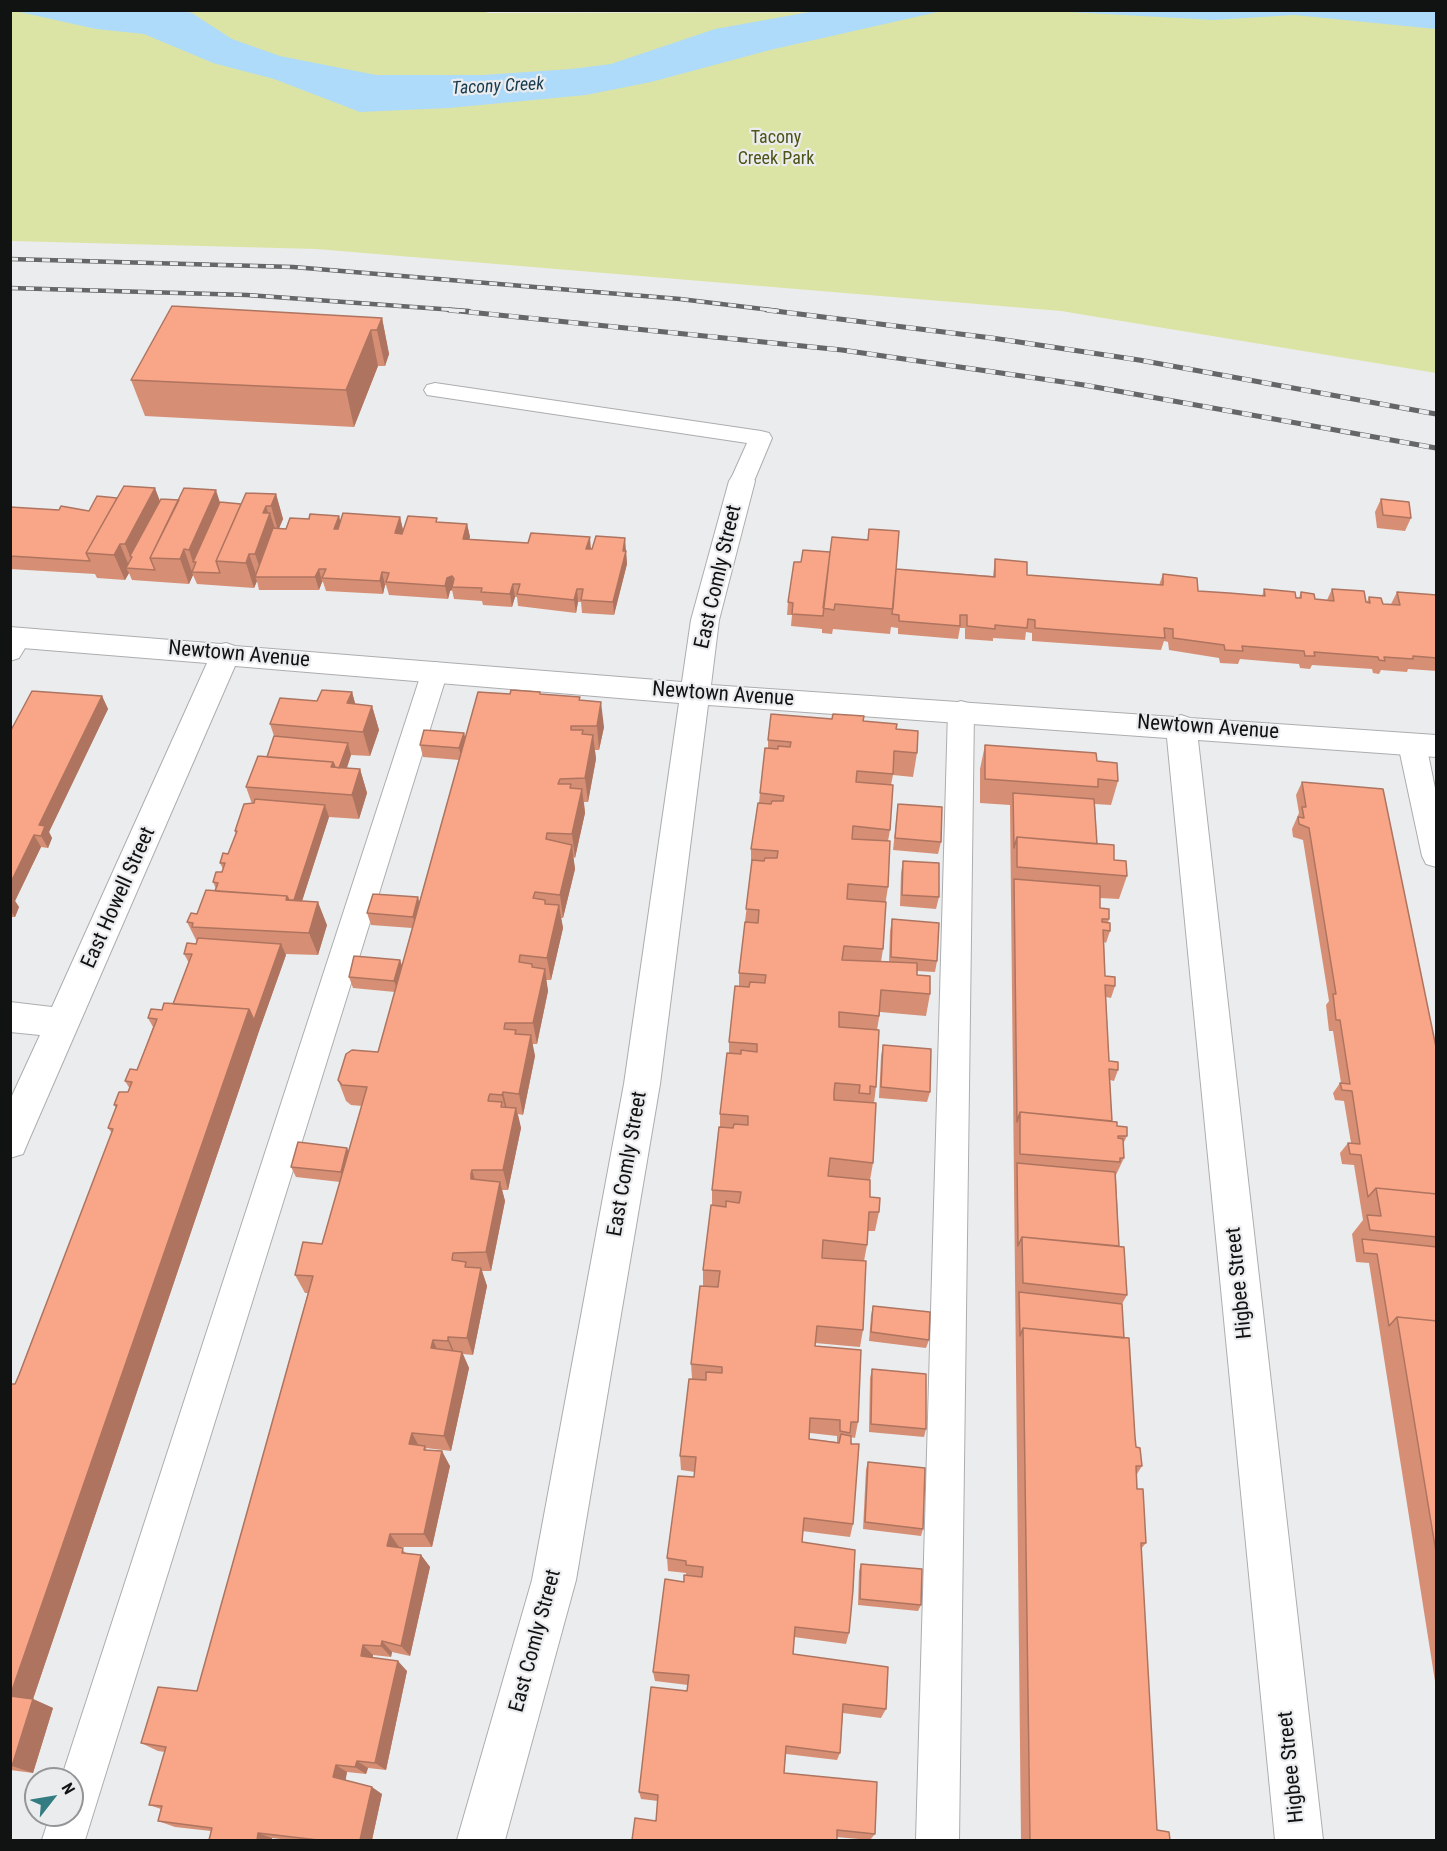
<!DOCTYPE html>
<style>
body{margin:0}
#map{position:relative;width:1447px;height:1851px;overflow:hidden;background:#ebecee;font-family:"Roboto Condensed",sans-serif}
canvas{display:block}
.frame{position:absolute;inset:0;border:12px solid #111212;pointer-events:none}
.north{position:absolute;left:24px;top:1767px;width:60px;height:60px;box-sizing:border-box;background:#ebecee;border:2px solid #949596;border-radius:50%;rotate:59deg;font-size:16px;font-weight:700;line-height:24px;text-align:center;color:#111212}
.north::after{content:'';display:block;margin:auto;width:21px;height:27px;background:#337c82;clip-path:polygon(50% 0,100% 100%,50% 72%,0 100%)}
</style>
<div id="map">
<canvas width="1447" height="1851"></canvas>
<div class="frame"></div>
<div class="north">N</div>
</div>
<script>
const ctx = document.querySelector('canvas').getContext('2d');
ctx.lineJoin = 'round';
function fillPath(path, color) {
  ctx.fillStyle = color;
  ctx.fill(path, 'evenodd');
}
function toPath(rows) {
  const path = new Path2D();
  for (const r of rows) {
    path.moveTo(r[0], r[1]);
    for (let i = 2; i < r.length; i += 2) path.lineTo(r[i], r[i + 1]);
  }
  return path;
}
function strokePath(path, color, width, dash) {
  ctx.strokeStyle = color;
  ctx.lineWidth = width;
  ctx.lineCap = dash ? 'butt' : 'round';
  ctx.setLineDash(dash || []);
  ctx.stroke(path);
}
function label(font, color, halo, rows, align = 'center') {
  ctx.font = font + ' "Roboto Condensed",sans-serif';
  ctx.lineWidth = 4.5;
  ctx.setLineDash([]);
  ctx.textBaseline = 'middle';
  ctx.strokeStyle = halo;
  ctx.fillStyle = color;
  for (const [text, x, y, turn = 0] of rows) {
    ctx.save();
    ctx.translate(x, y);
    ctx.rotate((+turn || 0) * Math.PI / 180);
    ctx.textAlign = isNaN(turn) ? turn : align;
    if (halo) ctx.strokeText(text, 0, 0);
    ctx.fillText(text, 0, 0);
    ctx.restore();
  }
}
fillPath(toPath([
 [482,10,488,13,1436,11,1436,373,1061,311,316,249,11,241,11,11]
]), '#dce4a5');
fillPath(toPath([
 [1436,10,1436,29,1294,15,1214,20,1051,11],
 [15,11,183,11,192,13,232,39,280,56,376,75,483,75,571,69,611,64,715,29,815,11,942,11,770,50,651,82,586,95,449,108,360,112,274,79,213,63,144,34,96,29]
]), '#addbf9');
const service = toPath([
 [435,383,761,431,769,433,772,438,754,481,750,486,742,488,734,486,730,481,747,443,427,395,424,390,427,385,435,383],
 [18,629,27,632,31,638,19,658,10,661,10,631,18,629],
 [435,662,444,664,448,671,85,1840,42,1840,50,1815,72,1815,72,1779,61,1779,422,671,426,664,435,662],
 [961,701,971,704,974,711,959,1840,916,1840,948,711,951,704,961,701],
 [1412,734,1422,737,1426,744,1436,793,1436,867,1426,864,1422,856,1398,744,1402,737,1412,734]
]);
const minor = toPath([
 [742,473,751,475,755,481,719,620,711,685,1175,717,1181,715,1190,718,1436,735,1436,757,1198,740,1323,1840,1275,1840,1167,738,708,705,660,1084,576,1580,505,1840,457,1840,532,1580,624,1084,679,703,235,666,28,1142,23,1154,10,1158,10,1100,40,1035,10,1032,10,1002,52,1007,207,663,10,647,10,627,221,644,226,643,235,646,682,682,691,620,729,481,733,475,742,473]
]);
strokePath(service, '#acadaf', 2);
strokePath(minor, '#acadaf', 2);
fillPath(service, '#fff');
fillPath(minor, '#fff');
const railFar1 = toPath([
 [10,259,293,267,680,299,779,311],
 [10,288,247,295,469,311]
]);
const rail = toPath([
 [449,310,842,350,1084,385,1436,448],
 [767,310,992,338,1139,360,1436,414]
]);
strokePath(railFar1, '#656667', 4.5);
strokePath(rail, '#656667', 5);
strokePath(railFar1, '#ebecee', 3, [8]);
strokePath(rail, '#ebecee', 4, [10]);
fillPath(toPath([
 [382,318,389,354,385,366,378,366,354,427,145,416,131,380],
 [276,494,283,519,279,528,286,529,309,519,339,516,340,521,400,517,403,530,401,534,437,522,467,524,470,537,469,539,591,549,626,551,627,564,614,615,582,613,581,602,578,602,576,613,518,606,517,597,515,597,512,607,483,605,482,601,454,599,452,590,450,591,448,599,389,595,386,585,385,585,383,594,326,591,323,582,322,582,319,590,259,590,257,581,254,588,197,584,193,575,189,584,132,580,129,573,125,580,97,578,95,574,10,569,10,507,59,510,89,511,160,501,220,502,241,504],
 [1381,499,1411,518,1405,531,1377,528,1375,512],
 [995,559,1027,575,1159,585,1163,574,1198,591,1262,596,1264,589,1299,598,1301,592,1315,599,1327,600,1332,589,1366,602,1367,602,1369,597,1383,604,1391,604,1397,592,1437,595,1437,671,1408,669,1407,672,1381,670,1379,674,1373,673,1372,669,1312,665,1310,669,1300,668,1299,664,1240,659,1238,664,1220,663,1219,658,1169,650,1168,642,1164,641,1161,650,1032,641,1032,633,1026,632,1025,640,993,638,993,641,965,639,965,628,960,628,958,639,898,634,898,628,891,627,890,634,833,629,832,634,822,633,822,629,791,626,792,615,787,615,788,602,896,569,993,576],
 [352,692,355,704,372,706,379,730,370,756,351,755,347,768,360,769,367,793,359,819,329,817,302,901,327,925,318,955,285,954,286,955,259,1031,33,1699,53,1708,33,1773,10,1770,10,1384,15,1384,112,1133,108,1128,116,1108,114,1105,128,1092,130,1089,125,1081,137,1070,153,1027,148,1018,173,1004,189,963,184,954,196,944,197,942,187,922,197,914,215,891,216,889,213,882,222,872,223,869,220,863,228,854,236,834,235,831,252,804,246,787,267,757,274,736,270,724,317,701],
 [510,694,541,694,580,700,604,727,599,750,595,750,596,759,588,802,584,802,585,813,575,858,573,857,575,869,563,918,561,918,563,928,551,980,546,980,548,991,537,1044,532,1044,535,1056,523,1115,518,1114,521,1128,508,1190,502,1190,505,1201,491,1271,482,1271,487,1286,473,1355,463,1354,469,1368,451,1451,426,1448,427,1450,450,1466,432,1547,399,1547,406,1553,421,1555,430,1567,410,1656,392,1652,391,1657,373,1655,373,1658,407,1671,386,1770,368,1768,366,1774,347,1772,345,1780,382,1794,372,1840,289,1840,272,1838,272,1840,209,1840,211,1831,175,1827,158,1821,161,1809,149,1805,165,1752,158,1751,141,1743,197,1691,308,1293,305,1293,295,1275,322,1244,340,1182,296,1177,291,1167,349,1152,362,1106,351,1105,346,1101,338,1080,378,1052,395,992,353,988,349,977,400,960,402,966,412,928,371,925,367,913,419,903,459,760,423,757,420,745,464,733,465,738],
 [102,696,108,709,49,832,52,838,48,848,41,847,15,901,19,907,15,917,10,917,10,732],
 [864,721,896,729,917,753,913,777,893,775,891,785,890,830,888,841,888,887,885,906,883,949,881,962,889,962,890,931,892,919,937,961,935,972,917,971,917,975,930,994,926,1016,880,1012,877,1030,876,1087,874,1103,873,1163,870,1180,870,1197,879,1212,875,1231,868,1231,867,1245,864,1261,863,1330,860,1347,815,1343,815,1346,858,1422,855,1438,851,1437,853,1524,850,1537,802,1531,802,1542,849,1633,846,1644,794,1637,793,1654,886,1709,881,1718,843,1713,840,1753,837,1760,786,1754,784,1773,875,1834,870,1840,656,1821,658,1801,641,1799,639,1792,687,1691,688,1685,655,1681,653,1672,686,1576,686,1573,668,1571,667,1558,694,1477,695,1472,681,1470,680,1456,692,1379,691,1364,703,1286,703,1270,712,1205,712,1190,720,1127,720,1114,729,1053,729,1042,739,986,739,973,751,870,751,849,759,803,760,793,768,749,768,740],
 [810,1433,837,1436,837,1442,809,1439],
 [985,745,1097,761,1118,781,1111,805,1095,804,1097,844,1114,860,1127,876,1119,899,1100,898,1100,908,1109,919,1108,923,1110,931,1106,943,1104,942,1105,976,1115,986,1111,998,1106,997,1109,1061,1118,1070,1114,1081,1110,1080,1112,1121,1127,1136,1123,1144,1124,1158,1116,1175,1119,1246,1127,1295,1122,1304,1124,1338,1136,1447,1142,1466,1137,1474,1137,1489,1146,1543,1141,1549,1157,1830,1170,1840,1021,1840,1010,805,980,803,980,769],
 [1302,782,1437,1052,1437,1694,1369,1263,1356,1262,1352,1234,1363,1220,1354,1165,1342,1164,1340,1153,1348,1143,1351,1143,1344,1101,1335,1100,1333,1093,1340,1083,1341,1083,1333,1031,1329,1031,1326,1005,1329,1001,1303,840,1293,837,1292,829,1299,813,1296,795],
 [898,804,941,842,938,854,893,850],
 [903,861,939,897,936,909,900,906,901,873],
 [883,1045,930,1092,927,1102,879,1098,881,1056],
 [873,1306,929,1340,926,1348,869,1341,871,1315],
 [872,1369,926,1429,924,1437,869,1432,870,1378],
 [868,1462,923,1529,921,1536,863,1529,866,1469],
 [861,1564,921,1605,918,1611,858,1605,859,1571]
]), '#d68f75');
fillPath(toPath([
 [382,318,389,354,385,366,377,330],
 [371,330,378,366,354,427,346,390],
 [155,488,165,514,132,557,130,556,135,569,125,544],
 [216,490,224,515,196,562,193,562,189,550],
 [276,494,283,519,278,531,271,506],
 [266,506,269,516,270,513,278,538,263,577,255,554,263,513],
 [339,516,342,528,337,542,334,529],
 [400,517,403,530,398,546,395,533],
 [467,524,470,537,465,552,463,539],
 [590,537,591,550,586,549],
 [625,538,627,564,614,615,613,602],
 [120,544,130,568,126,568,129,573,125,580,114,555],
 [184,549,193,575,189,584,180,559],
 [249,554,257,577,255,577,257,581,254,588,246,563],
 [319,569,322,582,319,590,315,577],
 [382,572,385,585,383,594,380,581],
 [452,576,454,587,452,587,452,590,450,591,448,599,445,586,447,578],
 [513,584,515,597,512,607,510,594],
 [577,589,578,602,576,613,574,600],
 [352,692,359,717,347,703],
 [102,696,108,709,49,832,52,838,48,848,41,836,39,825],
 [601,702,604,727,599,750,597,726],
 [372,706,379,730,370,756,363,732],
 [464,733,467,745,462,760,459,748],
 [593,735,596,759,588,802,585,778],
 [348,743,351,755,339,791,331,767,333,762],
 [360,769,367,793,359,819,352,795],
 [582,789,585,813,575,858,572,834],
 [325,805,329,817,295,923,286,900],
 [34,835,41,847,15,901,19,907,15,917,10,910,10,884],
 [572,845,575,869,563,918,560,895],
 [418,897,421,909,416,928,413,917],
 [318,902,327,925,318,955,309,933],
 [559,905,563,928,551,980,547,958],
 [281,944,286,955,259,1031,31,1705,10,1697,249,1009],
 [400,960,404,971,398,992,394,981],
 [545,969,548,991,537,1044,533,1023],
 [531,1035,535,1056,523,1115,519,1094],
 [503,1092,508,1113,507,1116,502,1095],
 [516,1108,521,1128,508,1190,503,1170],
 [347,1148,351,1158,345,1182,341,1172],
 [472,1170,478,1190,471,1179],
 [500,1182,505,1201,491,1271,486,1252],
 [481,1268,487,1286,473,1355,467,1338],
 [448,1337,455,1354,455,1358,448,1341],
 [433,1340,440,1356,431,1348],
 [462,1352,469,1368,451,1451,444,1436],
 [412,1433,420,1448,409,1444],
 [442,1451,450,1466,432,1547,424,1534],
 [390,1534,399,1547,396,1559,387,1546],
 [421,1555,430,1567,410,1656,401,1646],
 [382,1641,392,1652,391,1657,381,1646],
 [363,1645,373,1655,371,1666,361,1656],
 [398,1661,407,1671,386,1770,375,1763],
 [33,1699,53,1708,33,1773,12,1766],
 [357,1761,368,1768,366,1774,355,1767],
 [336,1765,347,1772,345,1784,333,1777],
 [372,1787,382,1794,372,1840,360,1840],
 [258,1833,272,1838,272,1840,257,1840]
]), '#ae745f');
const building = toPath([
 [172,306,382,318,377,330,371,330,346,390,131,380,172,306],
 [124,486,155,488,125,544,120,544,114,555,86,553,124,486],
 [184,488,216,490,189,550,184,549,180,559,150,558,184,488],
 [246,493,276,494,271,506,266,506,263,513,270,513,255,554,249,554,246,563,216,561,246,493],
 [97,496,117,498,86,553,90,561,10,556,10,507,59,510,61,506,89,511,97,496],
 [161,499,179,500,150,558,155,570,126,568,132,557,130,556,161,499],
 [1381,499,1409,502,1411,518,1383,515,1381,499],
 [220,502,241,504,216,561,220,573,192,572,196,562,193,562,220,502],
 [343,513,400,517,395,533,402,534,408,516,437,518,436,522,467,524,463,539,528,543,531,533,590,537,586,549,592,549,596,536,625,538,623,551,626,551,613,602,581,600,583,589,577,589,574,600,517,594,520,584,513,584,510,594,481,592,482,588,452,587,454,579,452,576,447,578,445,586,386,582,389,573,382,572,380,581,322,578,326,569,319,569,315,577,255,577,273,528,286,529,290,518,309,519,310,514,339,516,334,529,338,529,343,513],
 [869,529,899,531,893,609,835,604,834,610,823,608,832,537,868,540,869,529],
 [803,550,830,552,823,616,792,614,793,603,788,602,794,562,801,562,803,550],
 [995,559,1027,562,1027,575,1163,585,1163,574,1197,578,1198,591,1229,593,1265,596,1264,589,1295,592,1296,598,1301,598,1301,592,1314,594,1315,599,1334,601,1332,589,1364,591,1366,602,1370,603,1369,597,1381,598,1383,604,1400,605,1397,592,1437,595,1437,658,1413,656,1413,659,1384,657,1385,661,1379,660,1378,657,1314,652,1315,656,1305,656,1304,651,1242,646,1243,651,1225,650,1224,645,1173,638,1173,629,1164,628,1165,638,1035,628,1035,620,1028,619,1027,628,995,625,995,629,967,626,967,615,960,615,960,626,899,621,899,615,892,614,896,569,995,577,995,559],
 [322,690,352,692,347,703,372,706,363,732,270,724,280,698,317,701,322,690],
 [511,690,540,692,540,694,580,697,579,700,601,702,597,726,571,726,571,730,583,730,582,734,593,735,585,778,560,779,558,784,571,784,570,788,582,789,572,834,547,833,546,839,572,845,560,895,535,892,533,898,545,900,545,904,559,905,547,958,520,955,519,962,532,964,532,967,545,969,533,1023,505,1023,504,1029,516,1030,515,1034,531,1035,519,1094,503,1092,502,1095,490,1094,489,1096,488,1101,502,1102,501,1107,516,1108,503,1170,472,1170,471,1174,471,1179,500,1182,486,1252,453,1253,452,1260,466,1262,465,1267,481,1268,467,1338,448,1337,448,1341,433,1340,431,1348,462,1352,444,1436,412,1433,409,1444,425,1446,424,1450,442,1451,424,1534,390,1534,387,1546,403,1548,402,1553,421,1555,401,1646,382,1641,381,1646,363,1645,361,1656,398,1661,375,1763,357,1761,355,1767,336,1765,333,1777,372,1787,360,1840,318,1840,258,1833,257,1840,209,1840,212,1828,158,1821,162,1806,149,1805,166,1747,141,1743,158,1687,197,1691,310,1287,313,1276,295,1275,303,1242,322,1244,367,1087,342,1085,338,1080,346,1054,352,1050,378,1052,478,692,510,694,511,690],
 [32,691,102,696,39,825,45,826,41,836,34,835,10,884,10,732,32,691],
 [771,714,832,719,833,714,864,716,863,721,897,724,896,729,918,731,917,753,894,751,893,774,857,771,856,782,893,785,890,830,853,826,852,839,890,841,888,887,848,884,847,899,886,902,883,949,844,946,842,960,917,963,917,975,930,976,930,994,881,990,879,1016,839,1012,839,1027,879,1030,876,1087,870,1086,870,1094,859,1093,860,1085,835,1083,834,1092,834,1100,876,1103,873,1163,830,1158,828,1176,870,1180,870,1197,880,1198,879,1212,869,1212,867,1245,823,1240,822,1258,866,1261,863,1330,817,1326,815,1346,861,1350,858,1422,851,1422,850,1433,840,1431,840,1420,810,1418,809,1439,839,1443,841,1434,851,1436,851,1444,859,1444,853,1524,804,1518,802,1542,855,1550,853,1590,849,1633,795,1627,793,1654,888,1667,886,1709,843,1704,840,1753,786,1746,784,1773,877,1782,875,1834,837,1830,837,1840,632,1840,635,1818,656,1821,658,1795,639,1792,651,1687,687,1691,689,1675,653,1672,665,1579,684,1582,684,1575,702,1577,703,1567,686,1565,686,1561,667,1558,678,1476,694,1477,696,1457,680,1456,689,1379,706,1380,706,1372,722,1373,722,1367,691,1364,700,1286,718,1287,720,1271,703,1270,711,1205,726,1207,726,1201,739,1203,740,1199,741,1192,712,1190,719,1127,733,1128,734,1124,748,1125,748,1116,720,1114,727,1053,741,1054,741,1050,757,1052,757,1044,729,1042,735,986,749,987,750,982,765,983,765,981,766,975,739,973,745,922,758,923,759,910,746,909,752,860,764,861,765,858,777,858,778,851,751,849,758,803,771,804,772,801,783,801,784,796,760,793,765,748,778,749,778,746,790,747,791,742,768,740,771,714],
 [424,730,464,733,459,748,420,745,424,730],
 [274,736,348,743,339,768,335,767,333,762,267,757,274,736],
 [985,745,1096,753,1097,761,1117,763,1118,781,1098,779,1098,787,985,779,985,745],
 [258,756,333,762,331,767,360,769,352,795,246,787,258,756],
 [1302,782,1383,789,1437,1052,1437,1194,1376,1188,1368,1197,1361,1155,1350,1154,1348,1143,1360,1144,1352,1091,1342,1090,1340,1083,1350,1084,1340,1020,1336,1020,1333,994,1336,994,1309,828,1299,824,1298,817,1304,818,1302,807,1306,807,1302,782],
 [1013,793,1094,799,1097,844,1017,837,1014,848,1013,793],
 [255,799,325,805,294,900,289,900,287,896,215,891,218,883,213,882,216,872,222,872,225,863,220,863,223,853,228,854,237,831,235,831,244,804,254,803,255,799],
 [898,804,942,807,941,842,895,838,898,804],
 [1017,837,1114,845,1114,860,1126,861,1127,876,1017,867,1017,837],
 [903,861,939,863,939,897,902,895,903,861],
 [1014,879,1100,886,1100,908,1109,909,1109,919,1102,919,1102,922,1110,923,1110,931,1103,930,1105,976,1115,977,1115,986,1105,985,1109,1061,1118,1062,1118,1070,1109,1069,1112,1121,1020,1112,1017,1122,1014,879],
 [206,890,287,896,286,900,318,902,309,933,192,927,193,923,187,922,191,913,197,914,206,890],
 [373,894,418,897,413,917,367,913,373,894],
 [892,919,939,923,937,961,891,957,892,919],
 [198,938,281,944,254,1020,249,1009,173,1004,192,954,184,954,187,943,196,944,198,938],
 [354,956,400,960,394,981,349,977,354,956],
 [164,1003,249,1009,10,1696,10,1384,15,1384,19,1375,113,1129,108,1128,117,1105,114,1105,119,1092,128,1092,132,1082,125,1081,130,1069,137,1070,157,1019,148,1018,151,1009,162,1010,164,1003],
 [883,1045,931,1049,930,1092,881,1087,883,1045],
 [1020,1112,1117,1122,1117,1126,1127,1127,1127,1136,1118,1136,1118,1138,1123,1139,1124,1158,1120,1158,1120,1162,1020,1154,1020,1112],
 [298,1142,347,1148,341,1172,291,1167,298,1142],
 [1017,1163,1115,1172,1119,1246,1022,1237,1018,1246,1017,1163],
 [1376,1188,1437,1194,1437,1237,1370,1230,1367,1215,1381,1216,1376,1188],
 [1022,1237,1124,1247,1127,1295,1023,1283,1022,1237],
 [1362,1239,1437,1247,1437,1321,1397,1317,1389,1326,1377,1254,1364,1253,1362,1239],
 [1019,1292,1122,1304,1124,1338,1023,1328,1020,1336,1019,1292],
 [873,1306,930,1312,929,1340,871,1332,873,1306],
 [1397,1317,1437,1321,1437,1558,1397,1317],
 [1023,1328,1129,1338,1135,1437,1136,1447,1140,1448,1142,1466,1136,1466,1137,1489,1143,1489,1146,1543,1141,1543,1157,1830,1169,1832,1170,1840,1030,1840,1023,1328],
 [872,1369,926,1374,926,1429,871,1424,872,1369],
 [868,1462,925,1468,923,1529,865,1522,868,1462],
 [861,1564,922,1569,921,1605,860,1599,861,1564],
 [10,1696,33,1699,12,1766,10,1765,10,1696]
]);
fillPath(building, '#f9a688');
strokePath(building, '#ae745f', 1.5);
label('italic 18px', '#163a4e', '#ebecee', [
 ["Tacony Creek",498,87,-3]
]);
label('18px', '#4e5316', '#ebecee', [
 ["Tacony",776,138],
 ["Creek Park",776,159]
]);
label('21px', '#111212', '#ebecee', [
 ["East Comly Street",719,577,-77],
 ["Newtown Avenue",239,655,5],
 ["Newtown Avenue",723,695,4],
 ["Newtown Avenue",1208,728,4],
 ["East Howell Street",119,898,-66],
 ["East Comly Street",628,1164,-80],
 ["Higbee Street",1240,1283,-96],
 ["East Comly Street",536,1641,-75],
 ["Higbee Street",1292,1767,-96]
]);
</script>
